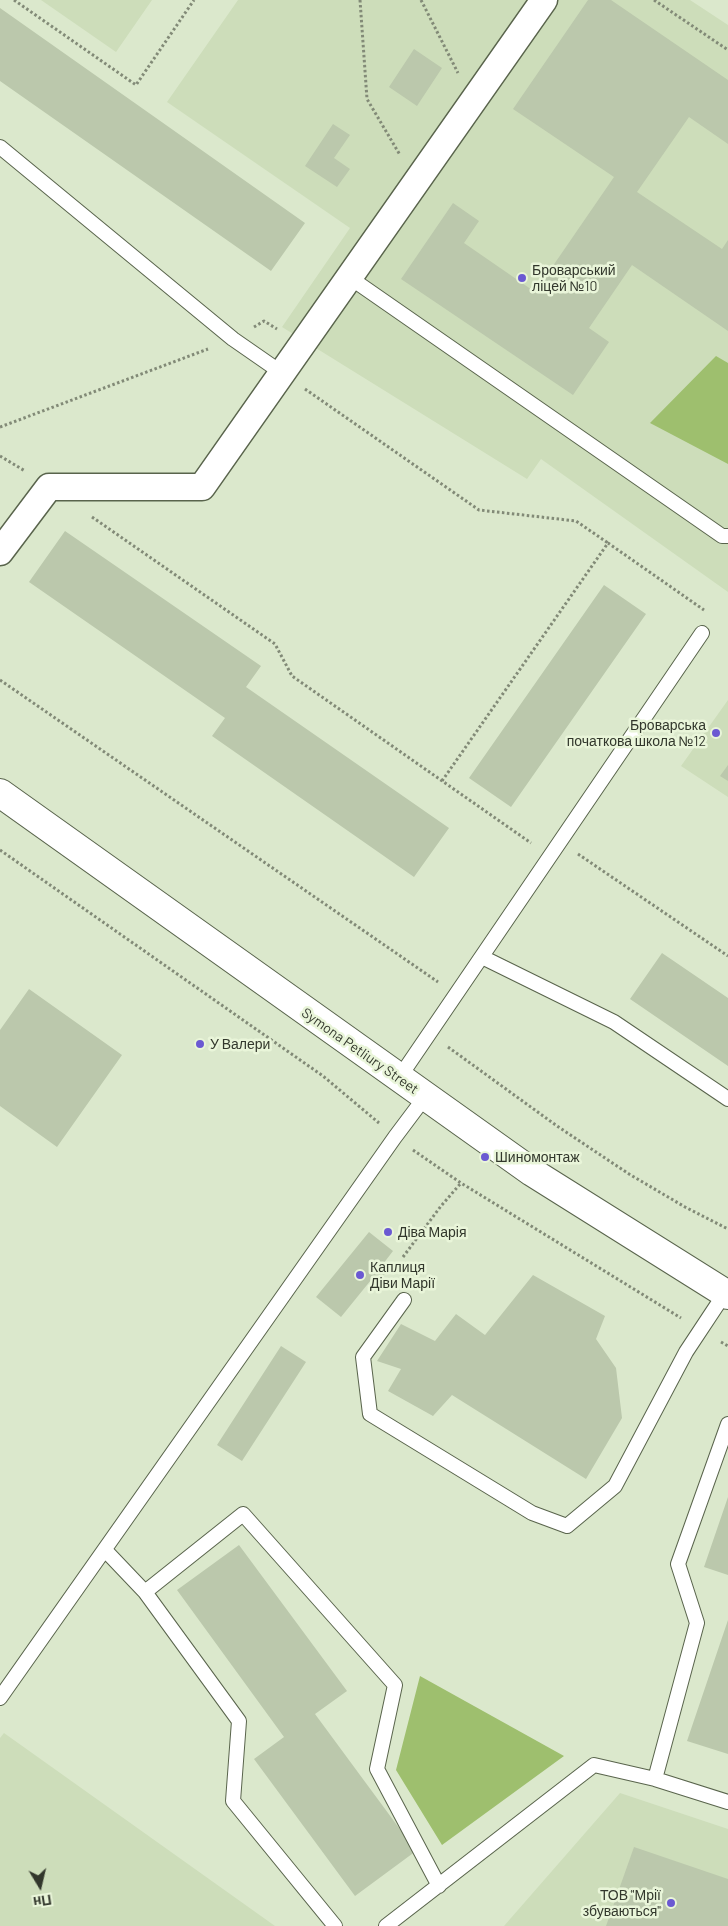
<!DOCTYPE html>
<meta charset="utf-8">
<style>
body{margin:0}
#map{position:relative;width:728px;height:1926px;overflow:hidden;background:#dbe8cc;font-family:Barlow,sans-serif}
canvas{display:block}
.north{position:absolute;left:15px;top:1861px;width:50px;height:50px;-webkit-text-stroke:4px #e9f5d9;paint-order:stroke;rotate:171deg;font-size:14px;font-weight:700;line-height:20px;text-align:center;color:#32372c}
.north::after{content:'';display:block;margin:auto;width:18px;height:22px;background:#32372c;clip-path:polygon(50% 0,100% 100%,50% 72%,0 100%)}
</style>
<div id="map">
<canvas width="728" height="1926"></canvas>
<div class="north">Пн</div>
</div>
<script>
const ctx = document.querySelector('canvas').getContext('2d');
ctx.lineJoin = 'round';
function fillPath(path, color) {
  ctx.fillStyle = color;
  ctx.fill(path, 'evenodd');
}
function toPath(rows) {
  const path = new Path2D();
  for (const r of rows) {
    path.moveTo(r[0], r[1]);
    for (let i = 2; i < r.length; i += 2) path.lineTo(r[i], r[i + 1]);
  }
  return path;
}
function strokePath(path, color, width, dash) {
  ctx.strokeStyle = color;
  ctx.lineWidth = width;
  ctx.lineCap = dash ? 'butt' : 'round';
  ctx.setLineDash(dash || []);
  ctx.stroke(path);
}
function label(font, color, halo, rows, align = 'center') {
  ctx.font = font + ' Barlow,sans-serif';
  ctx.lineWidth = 5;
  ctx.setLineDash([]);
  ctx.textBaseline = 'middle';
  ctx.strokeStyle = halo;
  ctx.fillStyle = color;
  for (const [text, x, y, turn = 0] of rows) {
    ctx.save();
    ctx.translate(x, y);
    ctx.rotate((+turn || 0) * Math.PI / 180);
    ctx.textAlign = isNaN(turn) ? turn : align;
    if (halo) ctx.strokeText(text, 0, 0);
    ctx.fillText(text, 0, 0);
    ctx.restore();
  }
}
fillPath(toPath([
 [41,0,152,0,116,52],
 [238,0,690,0,728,25,728,592,541,459,527,479,282,327,350,228,167,102],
 [728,700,728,797,681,766],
 [4,1733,275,1926,0,1926,0,1738],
 [620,1793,728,1829,728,1926,504,1926]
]), '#cdddba');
fillPath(toPath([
 [716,356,728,363,728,464,650,423],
 [420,1676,564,1756,442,1845,396,1770]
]), '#9ebf6e');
fillPath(toPath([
 [588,0,611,0,728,80,728,144,689,117,637,192,722,249,728,240,728,331,632,265,589,328,609,342,573,395,401,279,453,203,479,221,464,243,535,292,614,177,513,109],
 [0,8,305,223,271,271,0,81],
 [414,49,442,68,417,106,389,87],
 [333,124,350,135,334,158,350,169,337,187,305,166],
 [65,531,261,666,246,687,449,828,414,877,212,736,225,718,29,582],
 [604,585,646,614,511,807,469,778],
 [728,765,728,781,720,776],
 [662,953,728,998,728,1066,630,999],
 [29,989,122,1055,57,1147,0,1106,0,1030],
 [369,1232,393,1251,383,1264,389,1269,376,1285,371,1280,341,1317,316,1297],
 [533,1275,605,1316,596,1339,616,1368,622,1418,586,1479,452,1395,433,1416,388,1391,401,1369,377,1361,401,1324,435,1341,456,1314,485,1335],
 [281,1346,306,1362,242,1461,217,1445],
 [728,1497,728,1575,704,1567],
 [239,1545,347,1691,315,1714,416,1851,355,1896,254,1759,284,1737,177,1590],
 [728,1620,728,1754,687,1741],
 [634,1847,728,1879,728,1926,606,1926]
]), '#bbc8ac');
const service = toPath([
 [0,147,233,339,282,373],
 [349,277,722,536,728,536],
 [482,957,614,1022,728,1099],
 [399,1078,702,633],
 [404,1300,363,1357,370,1414,532,1513,567,1526,615,1486,686,1352,725,1293],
 [728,1424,678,1564,697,1623,655,1779,728,1802],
 [105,1550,145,1592,239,1721,233,1801,335,1926],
 [145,1592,243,1514,395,1685,377,1769,439,1886],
 [0,1698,395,1137,425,1097],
 [386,1926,594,1765,655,1779]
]);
const minor = toPath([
 [0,552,49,487,202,487,544,0]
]);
const secondary = toPath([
 [0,793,532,1172,728,1295]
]);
strokePath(service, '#59644c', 16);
strokePath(minor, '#59644c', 29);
strokePath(secondary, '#59644c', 30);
strokePath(toPath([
 [14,0,136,85,194,0],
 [360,0,367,99,400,155],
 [421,0,458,73],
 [654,0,728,50],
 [254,327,264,321,277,329],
 [305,389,479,510,576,521,608,543],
 [0,427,208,349],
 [0,456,25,471],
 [92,517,275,644,292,676,531,843],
 [0,680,438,982],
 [442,781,608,543,704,610],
 [0,850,323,1076,379,1123],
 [578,854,728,956],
 [448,1047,557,1126,629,1174,685,1207,728,1229],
 [413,1150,461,1183,681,1318],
 [403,1257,441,1206,461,1183],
 [721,1342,728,1346]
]), '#828a77', 3, [2.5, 2.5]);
strokePath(service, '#fff', 14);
strokePath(minor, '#fff', 26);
strokePath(secondary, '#fff', 28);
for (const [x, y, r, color] of [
 [522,278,5,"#6b59d2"],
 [716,733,5,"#6b59d2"],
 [200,1044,5,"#6b59d2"],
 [485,1157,5,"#6b59d2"],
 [388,1232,5,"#6b59d2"],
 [360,1275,5,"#6b59d2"],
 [671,1903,5,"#6b59d2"]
]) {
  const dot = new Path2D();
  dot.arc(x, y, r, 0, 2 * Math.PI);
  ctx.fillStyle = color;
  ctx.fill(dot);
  strokePath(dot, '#e9f5d9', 2);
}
label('14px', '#32372c', '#e9f5d9', [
 ["Броварський",532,270],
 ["ліцей №10",532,286],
 ["Броварська",706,725,"right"],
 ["початкова школа №12",706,741,"right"],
 ["У Валери",210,1044],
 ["Шиномонтаж",495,1157],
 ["Діва Марія",398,1232],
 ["Каплиця",370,1267],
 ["Діви Марії",370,1283],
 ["ТОВ \"Мрії",661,1895,"right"],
 ["збуваються\"",661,1911,"right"]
], 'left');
label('14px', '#32372c', '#e9f5d9', [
 ["Symona Petliury Street",360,1051,35]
]);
</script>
